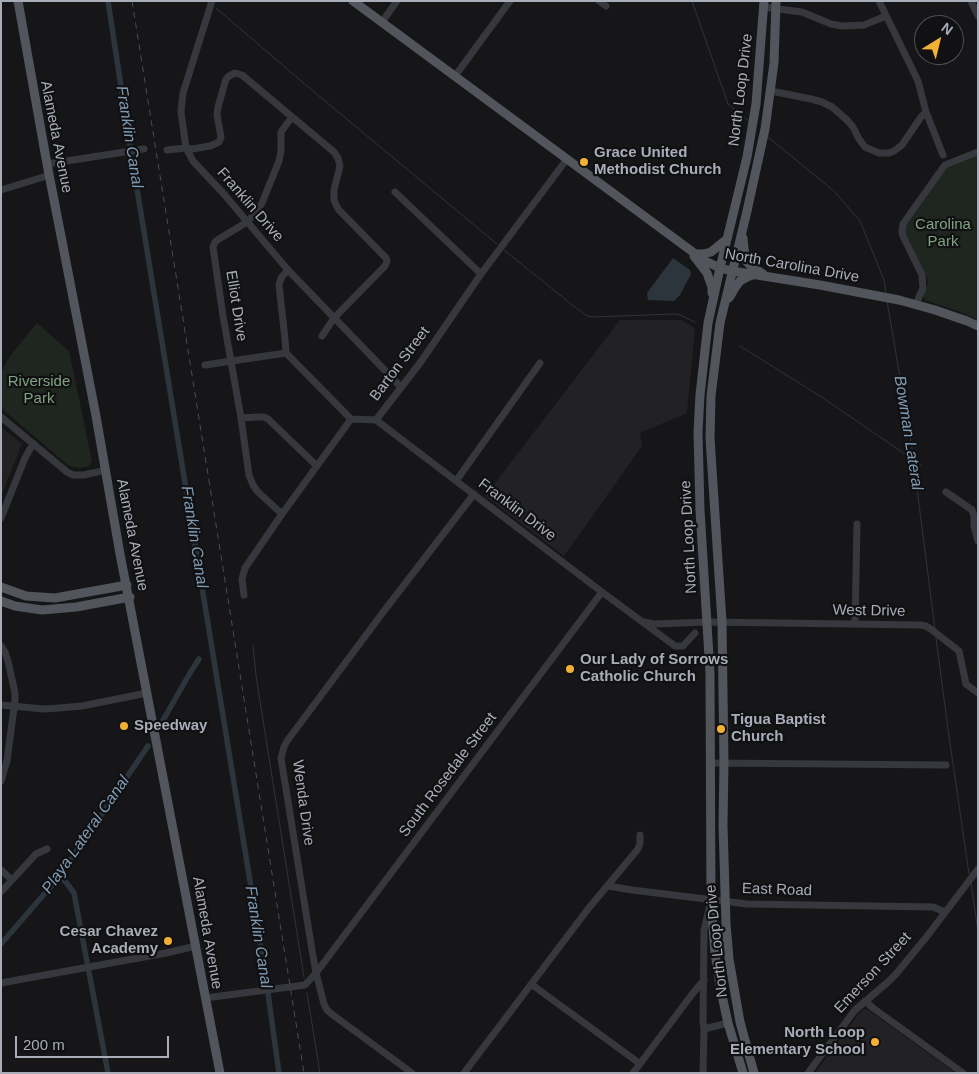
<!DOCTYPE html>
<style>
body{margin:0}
#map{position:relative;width:979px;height:1074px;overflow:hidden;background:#161618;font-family:Arial,sans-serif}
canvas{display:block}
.frame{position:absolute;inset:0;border:2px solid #a8adb8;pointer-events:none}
.north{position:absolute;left:914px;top:15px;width:50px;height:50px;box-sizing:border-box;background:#111113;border:1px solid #4d4f55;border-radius:50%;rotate:36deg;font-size:14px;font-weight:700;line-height:20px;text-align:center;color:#a8adb8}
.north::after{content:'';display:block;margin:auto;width:18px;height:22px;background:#f2b134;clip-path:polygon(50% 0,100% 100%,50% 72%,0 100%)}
.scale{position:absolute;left:15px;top:1036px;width:154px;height:22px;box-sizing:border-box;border:2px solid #a8adb8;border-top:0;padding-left:6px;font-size:15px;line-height:18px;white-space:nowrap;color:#a8adb8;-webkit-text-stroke:4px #111113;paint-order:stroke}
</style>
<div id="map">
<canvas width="979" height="1074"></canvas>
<div class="frame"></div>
<div class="north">N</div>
<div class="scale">200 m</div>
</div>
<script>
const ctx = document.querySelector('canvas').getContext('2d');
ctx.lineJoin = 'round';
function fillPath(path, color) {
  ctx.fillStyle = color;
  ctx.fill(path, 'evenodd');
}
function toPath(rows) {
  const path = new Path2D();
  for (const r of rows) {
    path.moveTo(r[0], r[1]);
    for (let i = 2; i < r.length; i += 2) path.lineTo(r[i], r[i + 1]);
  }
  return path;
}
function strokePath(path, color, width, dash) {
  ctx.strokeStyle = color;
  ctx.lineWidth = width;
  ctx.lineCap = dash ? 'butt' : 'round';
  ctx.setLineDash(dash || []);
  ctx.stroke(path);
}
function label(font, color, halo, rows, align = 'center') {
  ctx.font = font + ' Arial,sans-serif';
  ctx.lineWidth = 4.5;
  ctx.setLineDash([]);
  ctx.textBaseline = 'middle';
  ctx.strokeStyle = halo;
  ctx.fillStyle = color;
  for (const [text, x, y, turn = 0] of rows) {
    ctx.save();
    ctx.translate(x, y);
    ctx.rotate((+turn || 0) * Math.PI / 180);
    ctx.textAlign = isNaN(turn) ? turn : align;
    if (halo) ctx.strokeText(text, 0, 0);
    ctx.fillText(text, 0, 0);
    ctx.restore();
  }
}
fillPath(toPath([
 [620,320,681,320,695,328,687,413,640,433,642,446,564,556,485,496],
 [1,427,22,444,1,496],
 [864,1009,868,1010,956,1073,815,1073,861,1011]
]), '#222225');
fillPath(toPath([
 [978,156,978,320,958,311,925,300,923,296,928,284,927,277,906,237,904,229,947,168],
 [37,323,69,351,92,461,88,467,78,468,68,465,1,408,1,372,10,356]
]), '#1e261f');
fillPath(toPath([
 [673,258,690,270,691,274,680,295,674,301,648,300,647,293]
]), '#2c353c');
strokePath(toPath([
 [692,1,728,104,750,122],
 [216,8,307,86,497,244],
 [768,137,834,191,860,221,884,280,886,293],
 [504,250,576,308,587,316,594,317,674,314,680,315,695,322],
 [887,301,911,442,935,629],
 [740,346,823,398,921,465],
 [936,638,948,729,969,874],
 [253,645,256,676,304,977],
 [971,883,978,931],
 [307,993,320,1073]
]), '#2c353c', 1);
strokePath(toPath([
 [108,1,130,146,266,979,279,1073],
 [162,722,190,673,199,659],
 [59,877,65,881,74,893,87,962],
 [1,944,59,877,148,746],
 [89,972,108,1073]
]), '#2c353c', 5.5);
strokePath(toPath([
 [212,1,183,93,182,102,181,112,186,148,193,161,223,193,288,270,401,387],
 [599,1,606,6],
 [879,1,918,81,926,112,943,155],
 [971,1,978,16],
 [763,7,802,12,831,24,842,26,864,25,886,16],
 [382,22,397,1],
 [455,76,510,1],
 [771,91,811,99,822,102,832,107,847,120,853,127,859,139,865,147,879,153,889,153,894,151,902,145,921,117,926,112],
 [167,150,186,148,192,149,210,146,219,142,221,137,217,115,218,107,226,79,229,76,235,73,242,75,334,152,338,158,340,166,334,190,334,200,336,205,339,210,386,258,387,261,385,266,334,318,322,336],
 [47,164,144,149],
 [1,190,50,175],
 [395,192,481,274],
 [288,270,281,278,279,285,285,339,286,353,351,419],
 [916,304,923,288,922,275,903,236,902,232,903,224,942,169,945,165,978,152],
 [205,365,286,353],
 [1,417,67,472,73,475,84,475,106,470],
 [241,418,257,417,264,417,268,419,317,466],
 [351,419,376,420],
 [376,420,602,592,675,646,683,646,695,633],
 [376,420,420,363,481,274,567,159],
 [456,481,540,363],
 [946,492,972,510,974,516,974,526,978,541],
 [282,514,257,491,253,485,249,475,241,418,223,316,213,247,215,242,219,239,247,222,257,211,262,203,279,161,281,151,281,132,292,117],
 [1,518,25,458,30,449,34,444],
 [244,595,242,579,245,568,282,514,351,419],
 [644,622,654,624,708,622,920,625,926,626,932,630,959,651,966,684,978,693],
 [855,624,857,524],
 [1,646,5,652,8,661,15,693,15,700,7,761,1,781],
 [1,705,44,709,59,708,82,706,147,693],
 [711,763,946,765],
 [1,870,12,880],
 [608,886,632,890,747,904,933,907,945,912],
 [1,892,36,854,47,849],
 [1,983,166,953,196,946],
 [531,984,639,1063],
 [205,998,305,985,316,973,602,592],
 [865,1001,873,1008,963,1073],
 [704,1029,728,1023],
 [412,1073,333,1015,327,1010,324,1004,316,973,312,950,281,758,284,747,287,741,384,611,474,494],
 [464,1073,588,909,638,849,640,843,640,835],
 [633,1073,693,993,704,980],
 [703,1073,704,1029,703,1022,704,930,710,905],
 [808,1073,855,1010,888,982,896,974,928,935,978,869]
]), '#37383d', 7);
strokePath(toPath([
 [18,1,47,164,96,416,120,554,220,1073],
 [353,1,705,261,720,268,732,271,820,285,899,300,935,310,967,321,978,326],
 [743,238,745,258,747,262,751,266,763,274],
 [695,254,703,254,711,252,727,239],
 [694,256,707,273,712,287,712,293],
 [729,298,735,288,740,281,747,277,753,275],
 [1,587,26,596,55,598,127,585],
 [1,601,15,606,42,610,76,607,130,597],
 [743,1073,728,1023,721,991,715,953,711,900,710,673,700,510,698,432,700,395,708,323,720,268,747,157,756,104,764,1],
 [754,1073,740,1022,729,959,726,924,723,825,724,763,722,622,710,438,711,396,720,323,747,211,765,129,774,63,776,1]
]), '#53555c', 9);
strokePath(toPath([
 [132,1,304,1073]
]), '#4a4c52', 1, [6, 5]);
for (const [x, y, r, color] of [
 [584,162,5,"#f2b134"],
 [570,669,5,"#f2b134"],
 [124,726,5,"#f2b134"],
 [721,729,5,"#f2b134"],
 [168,941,5,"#f2b134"],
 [875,1042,5,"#f2b134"]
]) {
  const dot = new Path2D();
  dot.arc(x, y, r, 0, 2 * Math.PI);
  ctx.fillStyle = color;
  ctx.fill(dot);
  strokePath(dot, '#111113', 2);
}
label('15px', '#a8adb8', '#111113', [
 ["North Loop Drive",741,90,-83],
 ["Alameda Avenue",56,137,79],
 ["Franklin Drive",250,205,49],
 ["North Carolina Drive",792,266,10],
 ["Elliot Drive",236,306,81],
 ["Barton Street",400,364,-53],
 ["Franklin Drive",517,510,37],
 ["Alameda Avenue",132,535,79],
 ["North Loop Drive",689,537,-93],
 ["West Drive",869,611,1],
 ["South Rosedale Street",448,775,-53],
 ["Wenda Drive",303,803,82],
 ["East Road",777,890,2],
 ["Alameda Avenue",207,933,80],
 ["North Loop Drive",717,941,-96],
 ["Emerson Street",873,973,-47]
]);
label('bold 15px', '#a8adb8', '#111113', [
 ["Grace United",594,153],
 ["Methodist Church",594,170],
 ["Our Lady of Sorrows",580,660],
 ["Catholic Church",580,677],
 ["Tigua Baptist",731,720],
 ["Church",731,737],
 ["Speedway",134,726],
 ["Cesar Chavez",158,932,"right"],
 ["Academy",158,949,"right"],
 ["North Loop",865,1033,"right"],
 ["Elementary School",865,1050,"right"]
], 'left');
label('15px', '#7fa381', '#111113', [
 ["Carolina",943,225],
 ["Park",943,242],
 ["Riverside",39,382],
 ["Park",39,399]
]);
label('italic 16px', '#7f9bb3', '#111113', [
 ["Franklin Canal",129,137,81],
 ["Bowman Lateral",908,433,81],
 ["Franklin Canal",194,537,81],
 ["Playa Lateral Canal",86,835,-55],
 ["Franklin Canal",258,937,81]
]);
</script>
